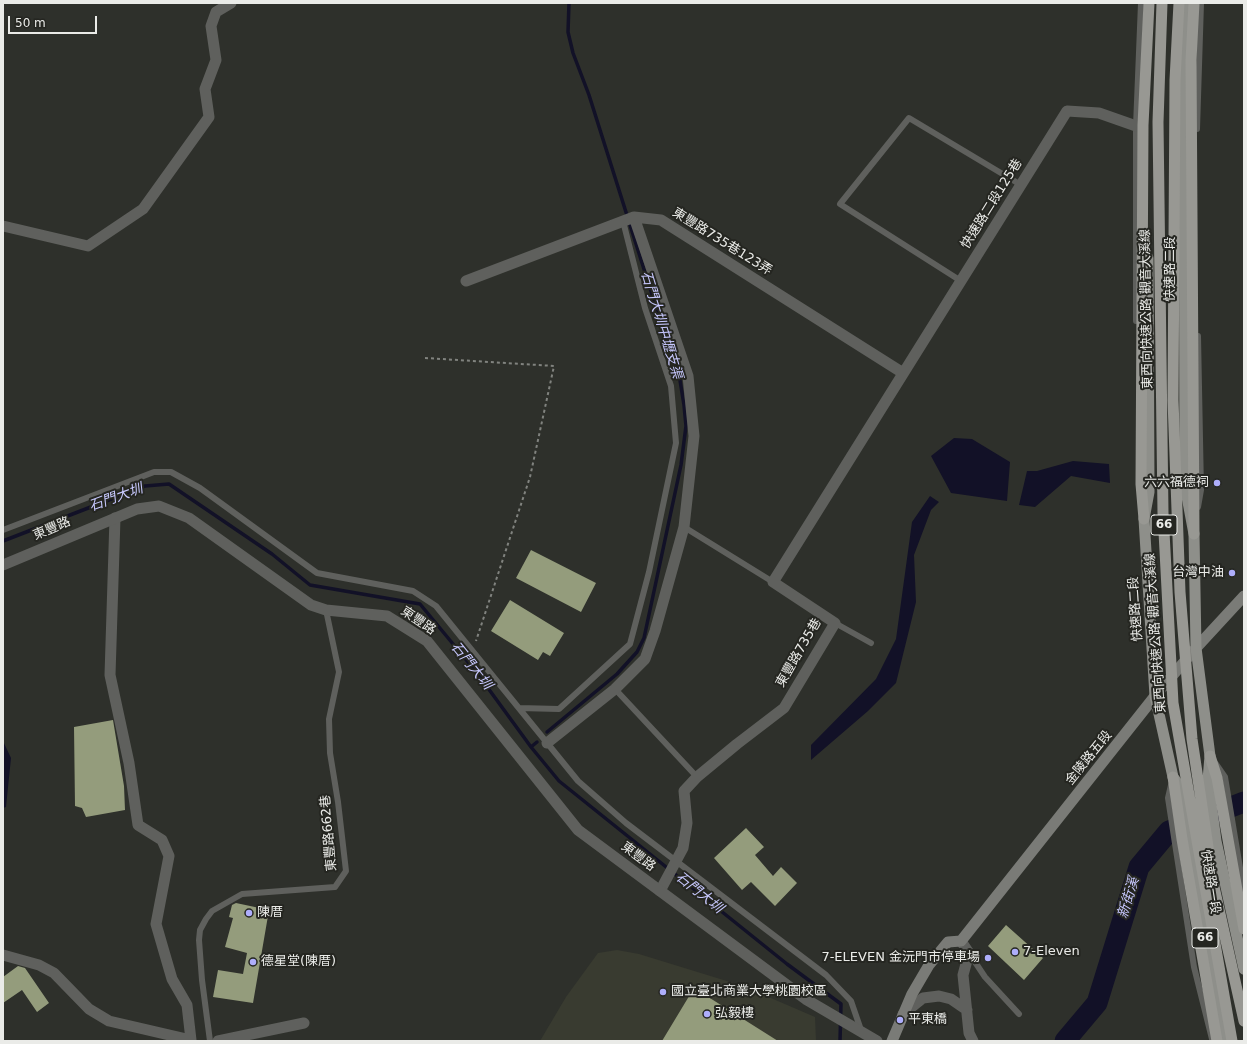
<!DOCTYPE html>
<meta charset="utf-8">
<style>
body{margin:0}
#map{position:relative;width:1247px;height:1044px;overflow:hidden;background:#2e302b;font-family:"DejaVu Sans",sans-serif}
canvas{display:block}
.frame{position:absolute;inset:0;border:4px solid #eaebe8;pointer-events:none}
.scale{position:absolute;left:8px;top:16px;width:89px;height:18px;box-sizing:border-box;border:2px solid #eaebe8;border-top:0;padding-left:5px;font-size:12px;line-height:14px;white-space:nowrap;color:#eaebe8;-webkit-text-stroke:3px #252621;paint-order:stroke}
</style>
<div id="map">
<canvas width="1247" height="1044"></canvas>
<div class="frame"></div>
<div class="scale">50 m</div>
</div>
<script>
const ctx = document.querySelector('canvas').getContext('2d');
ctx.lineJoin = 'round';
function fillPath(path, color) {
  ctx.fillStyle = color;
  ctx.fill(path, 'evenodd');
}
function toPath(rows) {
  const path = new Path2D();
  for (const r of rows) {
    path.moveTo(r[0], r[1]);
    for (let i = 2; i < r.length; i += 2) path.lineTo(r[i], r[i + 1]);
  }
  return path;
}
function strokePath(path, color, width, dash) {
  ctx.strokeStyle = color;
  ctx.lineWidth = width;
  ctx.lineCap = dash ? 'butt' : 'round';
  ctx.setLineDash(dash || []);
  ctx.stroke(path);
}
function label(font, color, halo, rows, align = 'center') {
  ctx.font = font + ' "DejaVu Sans","Noto Sans TC",sans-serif';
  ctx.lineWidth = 4;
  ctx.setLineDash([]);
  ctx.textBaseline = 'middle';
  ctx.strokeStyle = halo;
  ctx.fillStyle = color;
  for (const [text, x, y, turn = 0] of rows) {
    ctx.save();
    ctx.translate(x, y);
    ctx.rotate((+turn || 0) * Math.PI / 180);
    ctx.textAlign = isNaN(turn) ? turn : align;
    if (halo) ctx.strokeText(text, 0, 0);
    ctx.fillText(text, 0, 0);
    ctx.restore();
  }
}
fillPath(toPath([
 [617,950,639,954,743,986,815,1017,816,1041,540,1041,566,997,598,953]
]), '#393b30');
fillPath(toPath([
 [954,438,972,439,1010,462,1007,501,951,493,931,456],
 [1073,461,1109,464,1110,483,1071,476,1035,507,1019,505,1027,471,1037,471],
 [930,496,939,502,931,510,914,555,916,602,896,683,868,711,811,760,811,745,876,679,896,639,912,522],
 [3,741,11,758,6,807,3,808]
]), '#121127');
strokePath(toPath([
 [3,541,145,486,169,484,272,554,310,585,420,604,477,673,531,747,559,781,787,964,841,1004,840,1041],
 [547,732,617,674,637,652,644,638,681,465,686,426,684,405,679,374,667,342,589,95,573,53,568,32,569,3],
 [531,747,537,742]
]), '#121127', 3.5);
strokePath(toPath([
 [1065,1041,1097,1003,1139,867,1169,831,1244,802]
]), '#121127', 21);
fillPath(toPath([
 [531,550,596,583,581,612,516,578],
 [510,600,564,633,550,656,543,652,538,660,491,631],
 [113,720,124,786,125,810,86,817,82,808,75,806,74,727],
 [746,828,764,847,755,855,773,876,781,867,797,883,775,906,751,882,742,890,714,858],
 [236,903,269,910,253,1003,213,997,218,970,243,974,247,953,225,947,233,918,229,917,232,905],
 [1006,925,1043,958,1024,980,988,946],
 [18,966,25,968,49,1003,37,1012,22,990,3,1003,3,977],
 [694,988,778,1041,662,1041]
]), '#949c7c');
strokePath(toPath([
 [425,358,554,366,530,477,476,641]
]), '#81837f', 2, [3, 3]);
strokePath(toPath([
 [1197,129,1201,3],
 [961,281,840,204,909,118,1021,185],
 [1136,321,1136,126,1141,3],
 [1198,507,1201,490,1198,336],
 [684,527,773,582],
 [3,530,154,472,171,472,200,488,317,573,413,591,436,606,578,781,626,823,826,975,851,1001,861,1030],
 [835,623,871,643],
 [615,689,697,777],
 [519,708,559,709,630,644,649,572,676,443,671,386,645,308,623,221],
 [1216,764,1225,777,1244,892],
 [1171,785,1168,798,1194,967,1212,1039],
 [969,953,985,977,1019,1014],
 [210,1041,202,980,199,940,200,930,206,919,212,911,242,894,335,887,346,871,338,802,330,753,329,719,339,672,326,610]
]), '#5f605d', 6);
strokePath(toPath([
 [3,226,88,246,143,209,209,117,205,89,216,60,211,26,216,12,231,3],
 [466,281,634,217,661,220,903,373],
 [547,743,615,689,645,659,655,631,684,527,694,436,688,376,634,217],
 [660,891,683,848,687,823,684,791,697,777,737,744,784,708,835,623,773,582,1067,111,1099,113,1136,126],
 [3,955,39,965,54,973,89,1009,109,1021,191,1040,187,1005,172,979,156,924,169,856,162,840,138,825,129,763,110,675,115,518],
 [218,1041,304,1023]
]), '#5f605d', 11);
strokePath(toPath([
 [3,565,137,509,159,506,189,518,311,605,326,610,387,616,427,641,578,830,807,1000,877,1041],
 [961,941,969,953,963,975,969,1033,973,1041],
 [903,1014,923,998,939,996,951,999,967,1010]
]), '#5f605d', 11);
strokePath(toPath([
 [892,1041,912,994,929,965,948,942,961,941,1155,696,1196,648,1244,596]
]), '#7a7b77', 11);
strokePath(toPath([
 [1187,3,1184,45,1185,486,1194,534,1196,648,1210,756,1208,780,1216,841,1244,969],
 [1148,258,1149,492,1144,519,1155,696,1173,777,1182,790,1223,1041]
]), '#8e8f8a', 11);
strokePath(toPath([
 [1194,3,1191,60,1194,534],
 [1144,519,1141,484,1143,125,1149,3],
 [1210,756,1217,778,1244,929],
 [1173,777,1182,839,1217,1041]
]), '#989893', 11);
strokePath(toPath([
 [1162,3,1158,122,1163,513,1173,703,1232,1041],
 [1179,3,1175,80,1173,400,1180,592,1192,739,1214,887,1244,1021]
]), '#989893', 11);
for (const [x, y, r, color] of [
 [1217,483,4,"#aeaefb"],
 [1232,573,4,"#aeaefb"],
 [249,913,4,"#aeaefb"],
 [1015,952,4,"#aeaefb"],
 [988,958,4,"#aeaefb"],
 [253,962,4,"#aeaefb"],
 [663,992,4,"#aeaefb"],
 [707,1014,4,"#aeaefb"],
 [900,1020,4,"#aeaefb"]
]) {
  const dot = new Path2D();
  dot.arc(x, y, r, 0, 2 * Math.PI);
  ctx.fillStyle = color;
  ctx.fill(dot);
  strokePath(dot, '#252621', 1.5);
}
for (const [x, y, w] of [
 [1164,525,26],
 [1205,938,26]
]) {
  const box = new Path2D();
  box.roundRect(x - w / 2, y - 10, w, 20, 3);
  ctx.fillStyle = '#252621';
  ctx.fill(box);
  strokePath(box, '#eaebe8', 1);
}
label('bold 12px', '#eaebe8', null, [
 ["66",1164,525],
 ["66",1205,938]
]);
label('13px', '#eaebe8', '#252621', [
 ["快速路二段125巷",992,204,-58],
 ["東豐路735巷123弄",722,242,32],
 ["快速路二段",1171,269,-90],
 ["東西向快速公路 觀音大溪線",1147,309,-91],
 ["東豐路",52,529,-23],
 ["快速路二段",1136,609,-94],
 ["東豐路",418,621,34],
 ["東西向快速公路 觀音大溪線",1156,633,-94],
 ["東豐路735巷",799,653,-60],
 ["金陵路五段",1089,758,-51],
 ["東豐路662巷",329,833,-95],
 ["東豐路",638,857,37],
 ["快速路一段",1210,882,81]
]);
label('13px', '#eaebe8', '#252621', [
 ["六六福德祠",1209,483,"right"],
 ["台灣中油",1224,573,"right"],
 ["陳厝",257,913],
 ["7-Eleven",1023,952],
 ["7-ELEVEN 金沅門市停車場",980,958,"right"],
 ["德星堂(陳厝)",261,962],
 ["國立臺北商業大學桃園校區",671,992],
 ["弘毅樓",715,1014],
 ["平東橋",908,1020]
], 'left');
label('italic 14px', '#c7c8fe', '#252621', [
 ["石門大圳中壢支渠",661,325,73],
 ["石門大圳",116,498,-20],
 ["石門大圳",471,666,51],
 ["石門大圳",699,893,39],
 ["新街溪",1129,898,-73]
]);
</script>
